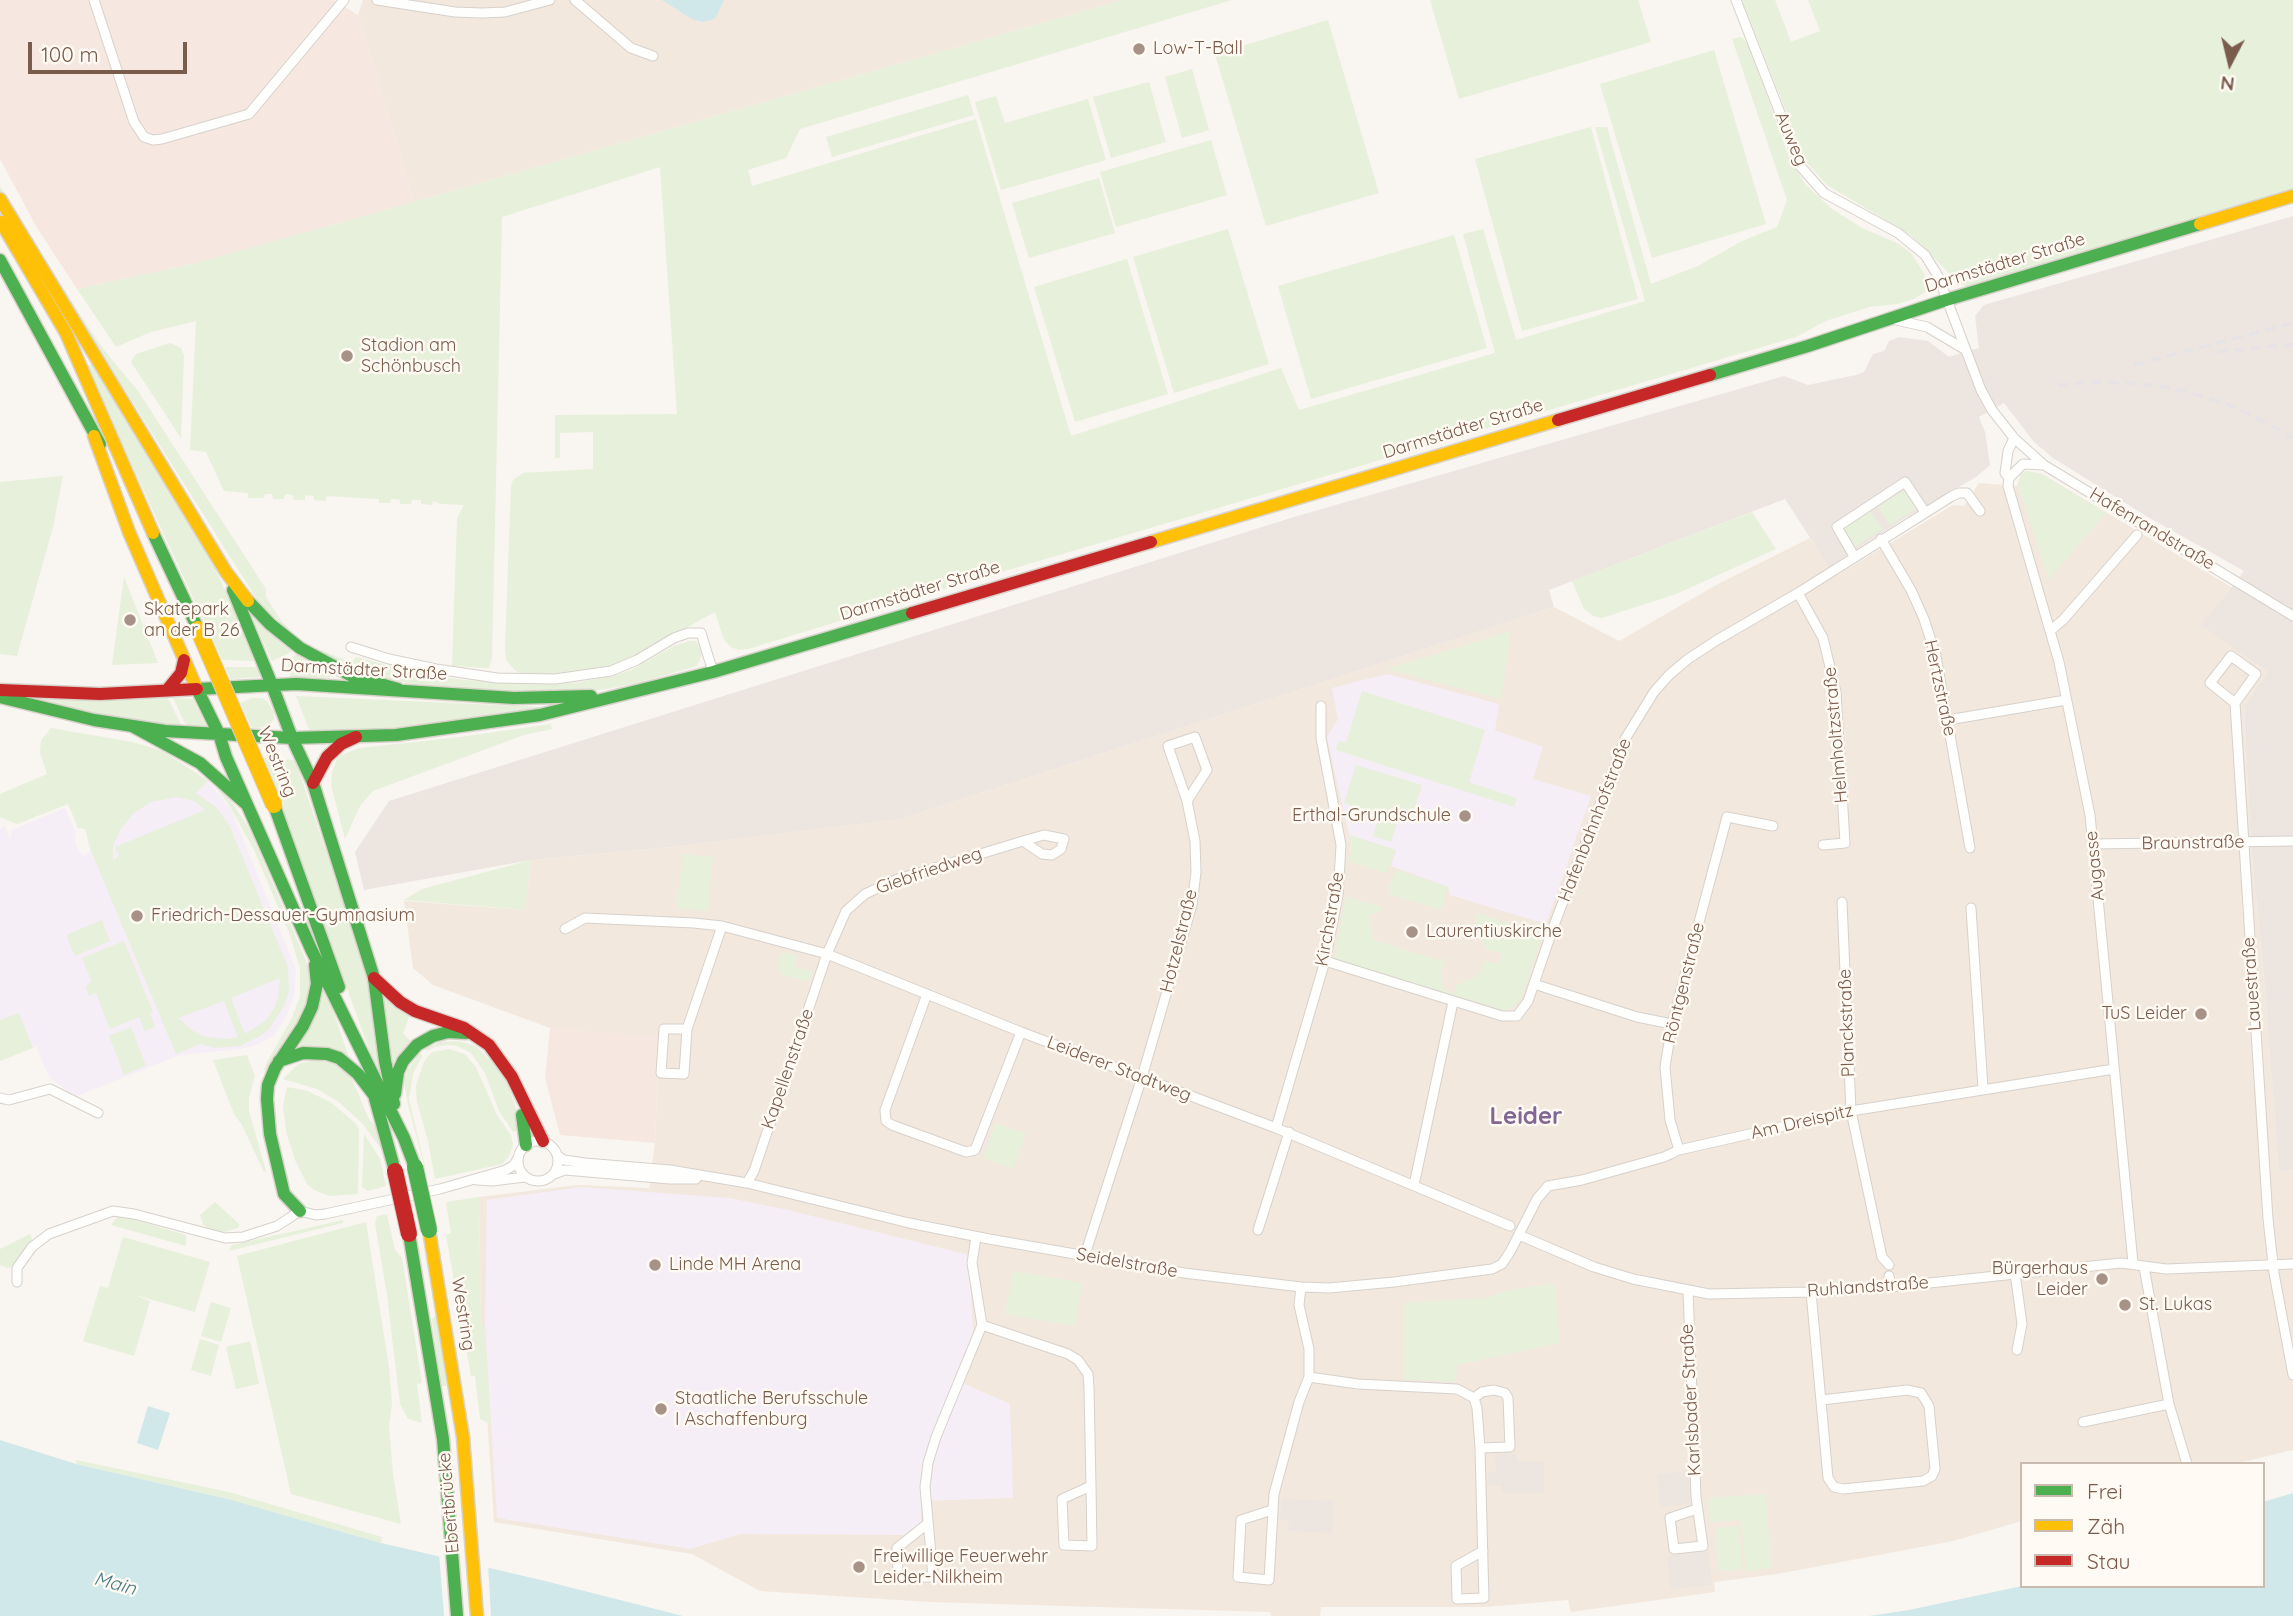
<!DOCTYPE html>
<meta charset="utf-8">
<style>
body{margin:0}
#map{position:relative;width:2293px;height:1616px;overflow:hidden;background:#f9f5f0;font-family:Quicksand,sans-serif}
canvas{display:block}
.legend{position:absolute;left:2020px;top:1462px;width:245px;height:126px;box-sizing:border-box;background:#fffaf3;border:2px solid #cabbb1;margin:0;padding:9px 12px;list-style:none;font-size:21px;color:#7a5c4d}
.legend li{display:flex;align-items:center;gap:14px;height:35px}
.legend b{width:35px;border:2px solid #cabbb1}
.north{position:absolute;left:2195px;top:28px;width:70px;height:70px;-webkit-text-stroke:5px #fffaf3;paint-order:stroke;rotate:187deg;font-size:19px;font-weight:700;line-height:28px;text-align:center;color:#7a5c4d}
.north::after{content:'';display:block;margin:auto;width:24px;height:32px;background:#7a5c4d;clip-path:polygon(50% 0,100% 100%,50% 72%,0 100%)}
.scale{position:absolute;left:28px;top:42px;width:159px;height:32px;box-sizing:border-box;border:4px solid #7a5c4d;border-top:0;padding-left:9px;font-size:21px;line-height:24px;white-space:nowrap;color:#7a5c4d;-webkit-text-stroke:5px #fffaf3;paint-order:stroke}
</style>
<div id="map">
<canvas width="2293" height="1616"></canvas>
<ul class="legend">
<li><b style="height:9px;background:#4caf50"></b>Frei</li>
<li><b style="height:9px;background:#ffc107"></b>Zäh</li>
<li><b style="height:9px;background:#c62828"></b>Stau</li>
</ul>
<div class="north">N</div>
<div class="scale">100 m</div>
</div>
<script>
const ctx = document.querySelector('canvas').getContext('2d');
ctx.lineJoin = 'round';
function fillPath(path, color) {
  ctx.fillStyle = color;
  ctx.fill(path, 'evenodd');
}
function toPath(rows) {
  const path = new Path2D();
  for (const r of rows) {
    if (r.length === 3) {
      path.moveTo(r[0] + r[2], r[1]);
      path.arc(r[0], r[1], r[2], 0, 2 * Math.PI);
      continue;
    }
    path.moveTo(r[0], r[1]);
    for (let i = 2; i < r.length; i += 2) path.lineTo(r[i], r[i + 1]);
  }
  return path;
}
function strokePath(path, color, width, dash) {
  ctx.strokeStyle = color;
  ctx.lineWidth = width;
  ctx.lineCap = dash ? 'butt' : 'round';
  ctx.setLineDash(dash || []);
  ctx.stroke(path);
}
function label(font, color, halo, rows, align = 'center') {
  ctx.font = font + ' Quicksand,sans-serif';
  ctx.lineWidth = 5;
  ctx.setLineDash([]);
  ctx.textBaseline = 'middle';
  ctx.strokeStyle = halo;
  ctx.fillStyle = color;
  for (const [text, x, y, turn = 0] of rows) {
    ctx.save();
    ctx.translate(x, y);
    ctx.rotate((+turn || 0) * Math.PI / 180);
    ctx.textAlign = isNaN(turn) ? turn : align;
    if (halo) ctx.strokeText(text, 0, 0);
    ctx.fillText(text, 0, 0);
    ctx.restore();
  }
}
fillPath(toPath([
 [363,0,1123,0,414,202,358,15],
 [2026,471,2042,474,2231,587,2202,625,2268,672,2244,705,2251,846,2264,979,2279,1172,2293,1170,2293,1450,2234,1464,2022,1464,2022,1521,1953,1541,1777,1574,1714,1582,1715,1592,1571,1612,1568,1600,1485,1607,1321,1607,1320,1616,1271,1616,1270,1612,929,1602,760,1591,692,1554,494,1522,481,1325,479,1197,578,1185,649,1188,655,1143,659,1038,550,1028,433,985,413,968,404,901,525,910,531,860,680,846,900,819,1554,607,1619,641,1718,584,1810,538,1836,576,1953,505,1964,506,1979,483,2017,486,2021,474]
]), '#f2e8de');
fillPath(toPath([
 [0,0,334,0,358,15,414,202,196,263,77,289,37,228,0,159],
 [550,1028,659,1037,655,1143,560,1135,545,1078]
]), '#f6e8e1');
fillPath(toPath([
 [2293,216,2293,1170,2279,1172,2264,979,2251,846,2244,705,2268,672,2201,625,2244,571,2146,516,2053,458,2034,442,2004,403,1979,417,1985,432,1990,465,1976,477,1905,518,1829,567,1785,499,1549,590,1554,607,900,819,680,846,531,860,364,890,355,852,389,801,1294,517,1784,376,1808,385,1856,375,1864,372,1873,354,1884,351,1889,341,1899,337,1928,341,1949,357,1979,348,1975,316,1984,305],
 [1495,1454,1517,1454,1518,1462,1544,1462,1544,1493,1502,1493,1502,1485,1488,1486,1488,1472,1496,1472],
 [1688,1471,1691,1504,1660,1507,1657,1474],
 [1282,1499,1334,1501,1332,1533,1288,1531,1289,1521,1279,1520],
 [1708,1551,1712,1585,1671,1589,1667,1556]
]), '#ede5e0');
fillPath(toPath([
 [1387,674,1499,704,1495,730,1543,747,1533,779,1591,796,1546,924,1450,895,1448,887,1391,866,1396,850,1349,835,1327,737,1338,719,1332,688],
 [208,781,231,809,296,970,295,992,286,1018,274,1035,259,1044,241,1049,180,1055,77,1096,67,1091,49,1077,36,1046,0,1061,0,828,5,826,10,839,12,830,65,808,75,831,76,845,83,856,91,851,87,841,135,799,198,791],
 [581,1187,729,1198,788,1210,969,1255,973,1334,954,1379,1010,1404,1013,1498,921,1501,921,1523,904,1535,741,1534,690,1549,497,1518,485,1327,487,1200]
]), '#f6eef6');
fillPath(toPath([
 [1123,0,1232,0,800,129,786,158,748,170,752,186,976,119,1071,436,1281,368,1299,410,1495,353,1463,234,1483,229,1516,340,1645,301,1595,127,1607,127,1651,284,1698,266,1742,241,1777,227,1787,200,1732,39,1741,37,1748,43,1790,160,1806,185,1832,209,1862,228,1897,243,1911,253,1925,275,1927,287,1925,292,1914,299,1897,304,1869,307,1826,321,1796,337,961,584,748,649,738,650,731,647,724,640,715,612,630,659,613,666,570,673,527,674,517,672,512,667,506,660,505,649,511,486,513,480,523,473,593,469,593,432,560,433,560,458,555,458,555,415,677,414,660,167,502,217,492,658,489,668,452,666,457,518,464,505,441,504,433,501,432,505,421,504,421,500,412,500,411,504,400,504,400,500,396,499,391,499,390,503,379,503,379,499,326,496,326,501,314,500,314,496,305,495,305,500,294,500,293,495,285,494,284,499,273,499,272,494,265,494,263,498,248,498,248,493,224,491,206,452,190,450,196,321,151,332,116,347,77,289,196,263,414,202],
 [1430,0,1638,0,1651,42,1459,99],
 [1742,0,1775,0,1791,42,1820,31,1808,0,2293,0,2293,192,1973,286,1966,286,1959,283,1911,235,1827,185,1806,162],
 [1328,20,1379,193,1266,226,1215,54],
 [1714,50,1766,224,1652,258,1600,84],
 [1192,69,1209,130,1182,138,1165,77],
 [1149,82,1166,142,1111,158,1093,97],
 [968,95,974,115,832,157,826,137],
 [996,96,1005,123,1088,99,1106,160,1001,190,975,102],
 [1591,127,1638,299,1522,331,1475,159],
 [1211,140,1227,195,1116,227,1100,172],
 [1099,178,1115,233,1029,258,1012,203],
 [0,186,77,310,104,350,138,391,266,589,266,597,280,619,296,637,262,606,253,593,0,192],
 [1228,229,1269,364,1174,393,1133,257],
 [1454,235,1487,348,1311,399,1278,286],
 [1127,259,1168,394,1075,422,1034,287],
 [170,343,181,348,184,355,181,438,131,362,136,354],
 [92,364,184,511,218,575,257,661,222,660,86,366],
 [2026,471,2042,474,2106,513,2049,579,2018,486,2021,474],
 [63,476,53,527,17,656,0,654,0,482],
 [1904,490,1917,508,1890,525,1878,507],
 [1870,511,1883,529,1855,547,1844,528],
 [1752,512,1776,549,1676,594,1602,618,1593,616,1584,609,1572,581],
 [124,577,158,663,112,665],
 [252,617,292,650,289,653,272,661],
 [1511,631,1501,699,1387,669],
 [690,641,696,641,701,650,702,655,697,666,635,684,599,690,549,694,438,688,408,683,352,670,305,644,348,661,352,661,356,657,427,675,465,680,549,684,579,682,614,676,631,670,674,646],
 [297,653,331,675,333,677,291,679,288,664],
 [225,667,259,667,261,674,260,677,231,679],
 [1362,691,1485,730,1469,782,1517,798,1514,807,1336,750,1338,741,1346,743],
 [296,696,543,707,544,708,415,729,310,732],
 [13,697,102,701,168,698,183,729,122,721],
 [173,698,193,699,208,729,188,729],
 [252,698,262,698,268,702,274,713,274,719,268,727,252,728,240,703],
 [551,724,552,729,524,735,373,791,360,806,345,839,331,785,332,773,337,758,341,755,359,748,461,737],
 [51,728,132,742,163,751,208,781,196,793,216,807,230,827,288,967,289,991,284,1006,270,1028,260,1036,240,1046,215,1048,200,1044,176,1054,91,851,85,829,78,828,68,804,17,824,0,817,0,794,47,774,40,753,41,740],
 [176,797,194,801,205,810,115,847,119,856,113,861,113,845,121,829,134,813,151,802],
 [280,978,278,998,274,1008,267,1019,245,1034,231,998],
 [224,1001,238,1037,227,1039,206,1037,193,1031,178,1018],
 [264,758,295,760,364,963,381,1074,378,1074],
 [1356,765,1422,785,1410,823,1344,803],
 [209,778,222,787,250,830,313,977,313,995,267,1071,264,1070,267,1062,291,1020,300,997,300,968,290,935,254,850,229,805],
 [1379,817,1397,822,1391,842,1373,836],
 [1349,835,1396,850,1386,873,1350,862],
 [682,854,713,857,708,911,677,908],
 [531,860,525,910,404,900,422,889],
 [1397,870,1448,887,1441,910,1389,894,1389,886],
 [1346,897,1382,907,1380,911,1370,915,1369,919,1374,940,1441,961,1443,958,1446,959,1441,972,1443,989,1455,993,1456,985,1473,978,1478,974,1484,961,1500,964,1502,953,1486,950,1474,917,1483,913,1489,918,1496,917,1501,923,1508,921,1512,936,1543,933,1521,1001,1511,1009,1503,1010,1334,959],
 [102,920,110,941,75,956,66,935],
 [124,941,153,1012,150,1013,155,1027,145,1031,139,1017,110,1029,96,993,89,996,85,986,92,982,82,958],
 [782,951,798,956,795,960,796,968,813,971,809,982,781,974,777,968],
 [323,989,326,989,350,1061,298,1051],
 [384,997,410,1015,403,1033,414,1045,395,1080],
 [19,1013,33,1048,0,1061,0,1020],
 [131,1027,146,1066,124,1075,109,1036],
 [458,1041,476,1046,494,1064,508,1085,523,1129,513,1132,499,1111,485,1073,471,1053,457,1046,448,1045,435,1047,427,1051,425,1049,440,1042],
 [449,1049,465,1054,476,1067,497,1115,511,1135,513,1145,509,1156,502,1164,435,1179,428,1141,417,1102,416,1085,424,1062,429,1055,433,1052],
 [420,1053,422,1056,413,1074,409,1099,428,1179,408,1105,404,1083,408,1069],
 [247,1055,255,1076,249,1097,249,1111,266,1171,264,1172,242,1125,234,1114,213,1060],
 [315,1060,333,1063,351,1077,369,1119,376,1127,384,1153,363,1124,339,1102,317,1089,283,1079,298,1064],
 [287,1087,308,1091,332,1103,356,1124,359,1129,358,1194,330,1196,314,1190,307,1184,295,1160,286,1131,283,1106],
 [996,1123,1026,1134,1013,1169,983,1158],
 [364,1134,380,1159,386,1186,368,1191,362,1187],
 [479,1197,481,1325,485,1327,491,1424,480,1419,475,1376,471,1376,446,1235,451,1233,446,1202],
 [215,1202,239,1224,238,1228,221,1233,207,1228,203,1224,200,1215],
 [387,1214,395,1250,402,1258,422,1383,417,1384,422,1423,408,1419,400,1404,387,1295,375,1223,377,1216],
 [119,1215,186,1235,186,1246,111,1225],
 [343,1220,343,1223,229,1251,232,1245],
 [366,1222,389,1367,392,1404,389,1425,393,1474,401,1524,291,1494,237,1256],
 [30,1234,33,1242,15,1266,8,1268,0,1265,0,1249],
 [123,1237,210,1262,195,1312,132,1294,150,1301,134,1356,83,1341,100,1286,108,1288],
 [1013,1271,1082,1283,1075,1326,1005,1314],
 [1554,1283,1560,1343,1457,1365,1456,1382,1404,1379,1404,1303,1487,1298,1506,1291],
 [211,1302,231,1308,221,1342,201,1336],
 [435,1316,438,1318,447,1386,441,1386,432,1319],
 [200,1339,219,1345,211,1376,191,1370],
 [250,1341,259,1384,236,1389,226,1347],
 [76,1460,229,1492,382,1537,381,1543,228,1499,76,1464],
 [1766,1494,1771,1568,1746,1571,1741,1520,1710,1522,1708,1498],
 [1739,1526,1743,1569,1719,1571,1716,1528]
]), '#e7f0db');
fillPath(toPath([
 [662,0,724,0,715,19,702,22,692,19],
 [148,1406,170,1413,158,1450,137,1443],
 [0,1440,76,1464,228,1499,381,1543,541,1580,683,1616,0,1616],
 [2293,1493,2293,1616,1869,1616,1909,1610,2022,1586,2263,1586,2263,1502]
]), '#d0e8ea');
fillPath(toPath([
 [439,1553,488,1564,491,1616,444,1616]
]), '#f9f5f0');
const street = toPath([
 [94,0,134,122,144,137,153,140,162,139,249,114,344,0],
 [377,0,455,12,482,13,505,12,550,0],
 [575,0,631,48,653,56],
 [1736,0,1801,167,1824,193,1898,233,1925,255,1938,276,1981,390,1992,410,2014,438,2044,465,2293,616],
 [1892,319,1927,327,1964,349],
 [2014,438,2008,451,2005,473,2009,478,2008,486,2059,662,2090,815,2133,1263],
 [2009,478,2023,464,2043,465],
 [1881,539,1911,590,1924,619,1936,656,1970,848],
 [1854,556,1837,527,1905,482,1925,512],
 [1798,593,1823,638,1836,692,1845,843,1823,845],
 [2051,630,2063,620,2137,535],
 [351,647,389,659,436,669,497,678,555,679,611,671,637,660,674,638,688,633,701,633,713,672],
 [2235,703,2256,674,2231,656,2210,683,2235,703,2268,1219,2274,1273,2293,1375],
 [1948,720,2066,700],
 [2094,844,2293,841],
 [1842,902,1851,1111,1882,1257,1889,1265],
 [1971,908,1983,1088],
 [565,929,585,918,694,923,722,926,827,954,1021,1032,1276,1128,1510,1226],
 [1325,961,1502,1016,1517,1016,1528,1001,1553,928,1625,739,1654,692,1669,675,1688,659,1717,640,1798,593,1952,496,1959,493,1967,493,1980,511],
 [1534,984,1637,1017,1672,1024],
 [927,994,885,1110,886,1121,892,1125,966,1152,975,1150,1021,1032],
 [687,1029,684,1074,661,1073,664,1029,687,1029,722,926],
 [0,1098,9,1100,50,1089,98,1113],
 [1276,1128,1325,961,1338,896,1341,845,1321,738,1321,706],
 [538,1161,20],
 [1679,1150,1670,1120,1665,1067,1672,1024,1727,817,1773,826],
 [558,1156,564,1160,585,1163,670,1170,747,1183,909,1223,989,1239,1184,1273,1301,1287,1329,1288,1394,1282,1492,1269,1502,1264,1510,1252,1537,1199,1548,1186,1582,1180,1664,1157,1679,1150,1851,1111,2114,1069],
 [554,1174,565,1170,670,1179,696,1179],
 [477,1180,492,1181,525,1177],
 [747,1183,754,1171,827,954,846,911,865,894,895,880,1023,841,1042,854,1052,855,1061,849,1064,839,1044,835,1023,841],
 [1414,1185,1453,1002],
 [1258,1230,1289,1132],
 [1519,1235,1594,1267,1633,1279,1709,1294,1811,1292,1891,1287,2121,1263,2166,1269,2293,1264],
 [1085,1255,1142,1077,1192,905,1196,872,1195,841,1187,801,1168,746,1195,737,1207,770,1187,801],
 [2144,1267,2169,1404,2187,1464],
 [2015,1273,2022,1324,2017,1350],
 [1889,1276,1891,1287],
 [17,1282,17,1268,32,1247,49,1234,113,1211,134,1214,225,1238,243,1237,277,1226,300,1211,316,1215,325,1214,440,1189,506,1170,514,1165,518,1158],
 [1688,1291,1696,1497,1703,1546,1674,1549,1670,1518,1697,1509],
 [1811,1292,1828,1478,1834,1487,1843,1489,1923,1481,1932,1476,1935,1469,1929,1406,1921,1393,1907,1390,1822,1400],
 [982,1325,1068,1354,1078,1360,1088,1374,1089,1388,1091,1486,1092,1546,1064,1545,1062,1499,1091,1486],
 [1309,1377,1358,1384,1457,1389,1474,1398,1477,1408,1480,1448,1510,1447,1508,1398,1505,1393,1494,1390,1482,1392,1474,1398],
 [2083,1422,2169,1404],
 [1480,1448,1483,1563,1484,1598,1457,1599,1456,1566,1483,1551],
 [1272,1510,1241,1520,1238,1577,1269,1580,1274,1494,1299,1402,1309,1377,1309,1349,1299,1305,1301,1287],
 [927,1524,897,1548,898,1577,933,1577,925,1487,928,1463,936,1437,982,1325,972,1263,976,1237]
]);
const fast = toPath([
 [0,260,100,444],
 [1710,375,1808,346,1946,300,2200,224],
 [153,533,198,629],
 [233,590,272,685],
 [248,601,270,624,300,648,352,676,398,689],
 [272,685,292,738],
 [0,697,94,720,165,731,219,734],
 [132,726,200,763,245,803],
 [219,734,292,738,396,735,540,715,713,672,912,613],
 [219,734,197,689,296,684,514,698,591,696],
 [219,734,226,757,311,949,404,1138,415,1167],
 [292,738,313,783,374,978,385,1061,394,1104],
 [274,805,339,987],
 [279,1061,303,1053,327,1054,339,1058,358,1074,374,1095],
 [395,1094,398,1072,403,1061,417,1045,433,1036,448,1032,466,1033],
 [374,1095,395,1171],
 [522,1115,526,1145],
 [300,1211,284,1194,270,1134,267,1099,268,1085,275,1068,303,1026,312,1007,317,984,315,965],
 [409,1234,443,1439,457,1616]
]);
const slow = toPath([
 [0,199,226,572,248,601],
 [1,222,66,333,153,533],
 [2200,224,2293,196],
 [94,436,129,532,197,689],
 [1151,542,1558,420],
 [429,1230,463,1437,477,1616]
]);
const jam = toPath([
 [1558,420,1710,375],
 [912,613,1151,542],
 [0,690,100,694,197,689],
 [167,690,181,673,184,660],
 [313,783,327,757,341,744,356,737],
 [374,978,400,1002,415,1011,464,1028,489,1045,512,1077,543,1141]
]);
strokePath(street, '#d7d1cb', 11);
strokePath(fast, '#d9d2cb', 15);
strokePath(slow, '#d9d2cb', 15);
strokePath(jam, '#d9d2cb', 15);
strokePath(street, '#fefefd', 9);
strokePath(fast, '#4caf50', 12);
strokePath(slow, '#ffc107', 12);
strokePath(jam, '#c62828', 12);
strokePath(toPath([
 [2217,352,2293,344],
 [2134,365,2293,323],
 [2058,385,2100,382,2154,385,2188,392,2224,403,2254,416,2293,438]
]), '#e6e3e7', 3.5, [10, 7]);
const fastBridge = toPath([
 [415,1167,429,1230]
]);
const slowBridge = toPath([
 [198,629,274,805]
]);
const jamBridge = toPath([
 [395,1171,409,1234]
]);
strokePath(fastBridge, '#dad1cc', 18, []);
strokePath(slowBridge, '#dad1cc', 18, []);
strokePath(jamBridge, '#dad1cc', 18, []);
strokePath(fastBridge, '#4caf50', 16);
strokePath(slowBridge, '#ffc107', 16);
strokePath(jamBridge, '#c62828', 16);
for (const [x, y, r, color] of [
 [1139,49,7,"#a69286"],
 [347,356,7,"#a69286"],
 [130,620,7,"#a69286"],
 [1465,816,7,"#a69286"],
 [137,916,7,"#a69286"],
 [1412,932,7,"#a69286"],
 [2201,1014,7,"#a69286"],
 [655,1265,7,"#a69286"],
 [2102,1279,7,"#a69286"],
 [2125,1305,7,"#a69286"],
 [661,1409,7,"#a69286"],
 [859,1567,7,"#a69286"]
]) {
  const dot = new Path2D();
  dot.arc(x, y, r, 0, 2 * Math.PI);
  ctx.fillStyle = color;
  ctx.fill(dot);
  strokePath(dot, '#fffaf3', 2.5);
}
label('18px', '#7a5c4d', '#fffaf3', [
 ["Low-T-Ball",1153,49],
 ["Stadion am",361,346],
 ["Schönbusch",361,367],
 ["Skatepark",144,610],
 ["an der B 26",144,631],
 ["Erthal-Grundschule",1451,816,"right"],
 ["Friedrich-Dessauer-Gymnasium",151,916],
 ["Laurentiuskirche",1426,932],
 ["TuS Leider",2187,1014,"right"],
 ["Linde MH Arena",669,1265],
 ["Bürgerhaus",2088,1269,"right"],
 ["Leider",2088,1290,"right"],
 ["St. Lukas",2139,1305],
 ["Staatliche Berufsschule",675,1399],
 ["I Aschaffenburg",675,1420],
 ["Freiwillige Feuerwehr",873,1557],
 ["Leider-Nilkheim",873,1578]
], 'left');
label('18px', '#7a5c4d', '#fffaf3', [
 ["Auweg",1791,139,67],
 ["Darmstädter Straße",2005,263,-17],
 ["Darmstädter Straße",1463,429,-17],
 ["Hafenrandstraße",2152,529,31],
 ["Darmstädter Straße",920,591,-17],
 ["Darmstädter Straße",364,670,3],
 ["Hertzstraße",1940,688,78],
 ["Helmholtzstraße",1836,735,-95],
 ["Westring",277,762,68],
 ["Hafenbahnhofstraße",1595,820,-69],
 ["Braunstraße",2193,843,-1],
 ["Augasse",2095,866,-96],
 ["Giebfriedweg",929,871,-19],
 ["Kirchstraße",1330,919,-80],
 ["Hotzelstraße",1179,941,-76],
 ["Röntgenstraße",1684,983,-76],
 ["Lauestraße",2252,984,-94],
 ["Planckstraße",1847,1023,-92],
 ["Kapellenstraße",788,1069,-71],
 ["Leiderer Stadtweg",1119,1069,21],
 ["Am Dreispitz",1802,1122,-13],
 ["Seidelstraße",1127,1263,10],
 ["Ruhlandstraße",1868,1287,-4],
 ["Westring",463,1314,81],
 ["Karlsbader Straße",1691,1400,-93],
 ["Ebertbrücke",449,1503,-95]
]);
label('italic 19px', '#437c86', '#fffaf3', [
 ["Main",115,1584,15]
]);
label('bold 24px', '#846695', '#fffaf3', [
 ["Leider",1526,1117]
]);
</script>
